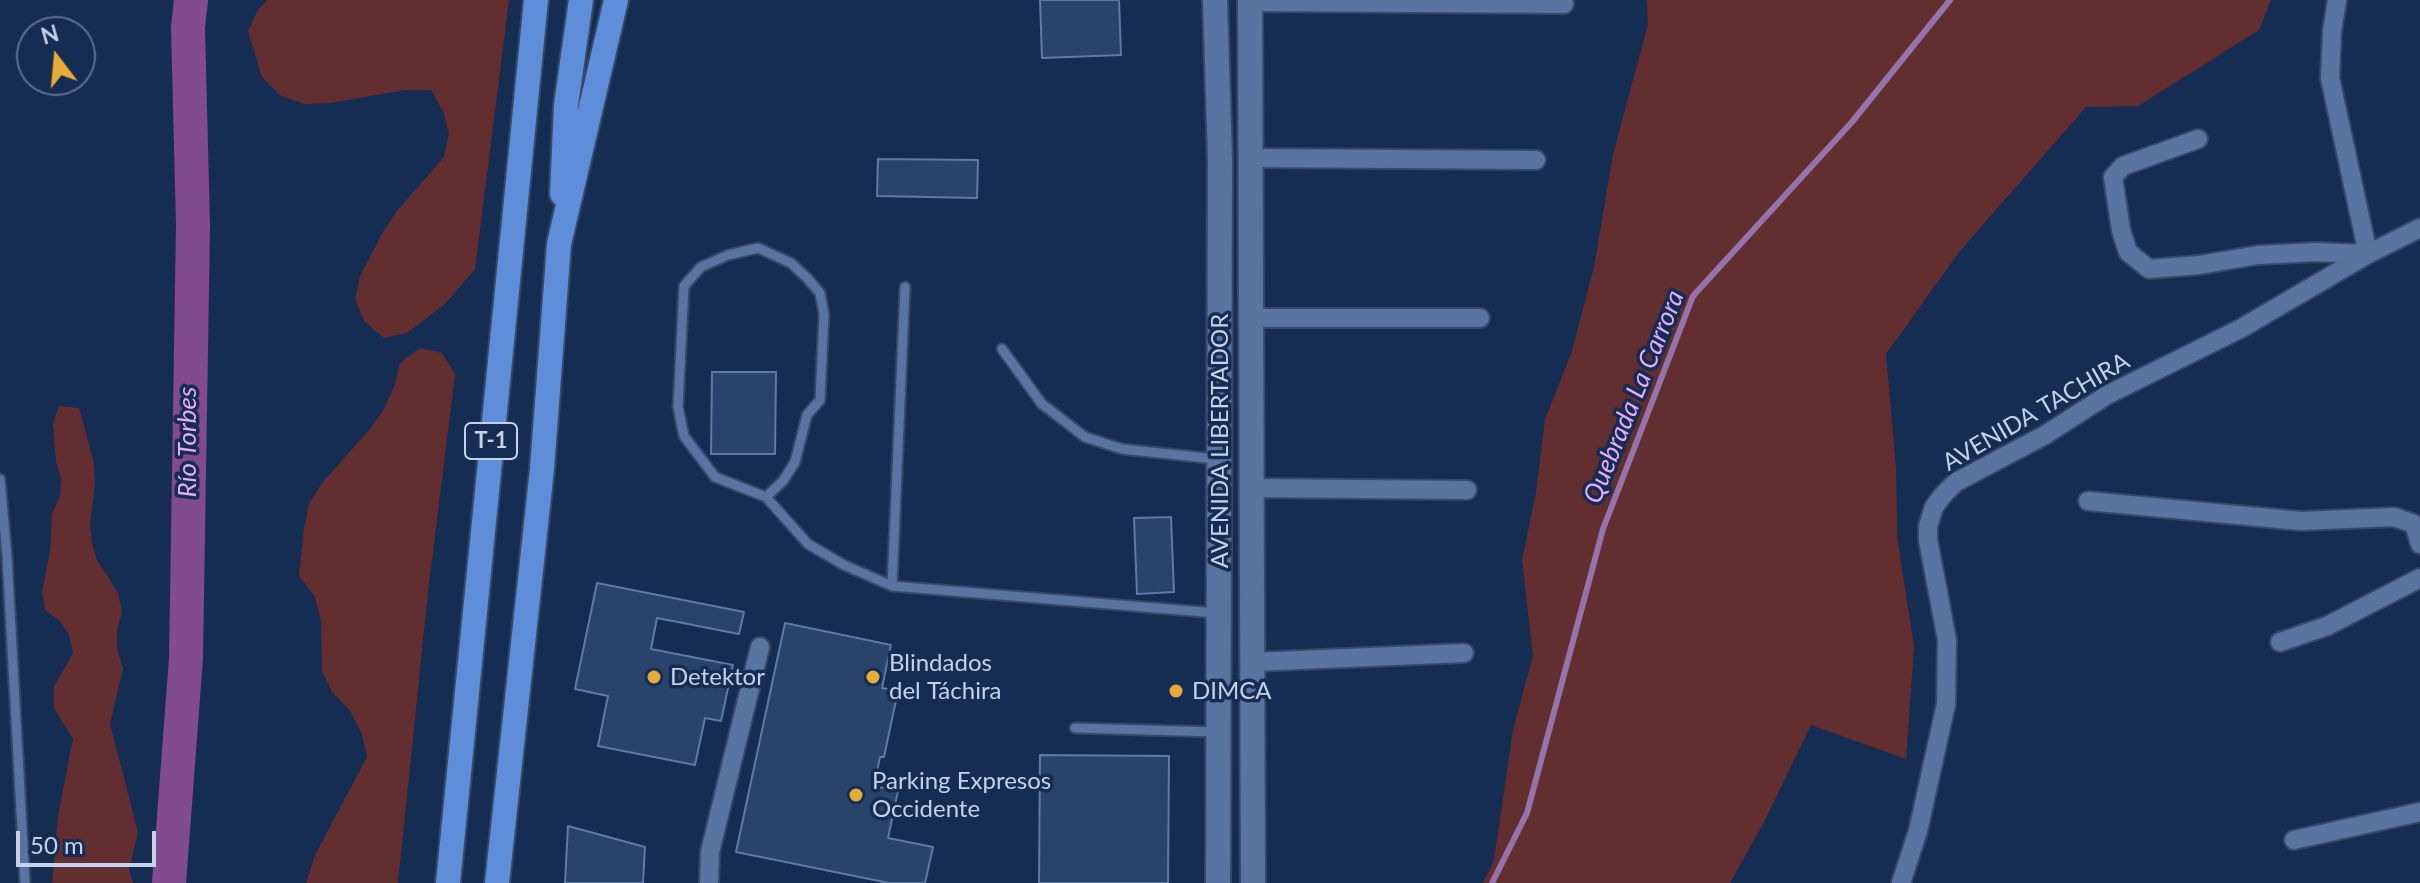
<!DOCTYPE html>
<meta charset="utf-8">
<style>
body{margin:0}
#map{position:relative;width:2420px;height:883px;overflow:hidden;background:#162d53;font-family:Lato,sans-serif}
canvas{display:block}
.north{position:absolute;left:16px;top:16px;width:80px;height:80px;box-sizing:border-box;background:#162d53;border:2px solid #5b6f8f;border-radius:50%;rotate:344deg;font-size:22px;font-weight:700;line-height:32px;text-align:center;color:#c3d2ea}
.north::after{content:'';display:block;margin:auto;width:28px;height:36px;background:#e7ac37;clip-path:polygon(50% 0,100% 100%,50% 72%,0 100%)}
.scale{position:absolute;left:16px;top:831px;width:140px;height:36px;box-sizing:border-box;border:4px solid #c3d2ea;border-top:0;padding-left:10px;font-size:24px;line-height:28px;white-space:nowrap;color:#c3d2ea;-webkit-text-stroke:6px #162d53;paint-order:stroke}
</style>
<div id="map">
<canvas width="2420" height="883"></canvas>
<div class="north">N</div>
<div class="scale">50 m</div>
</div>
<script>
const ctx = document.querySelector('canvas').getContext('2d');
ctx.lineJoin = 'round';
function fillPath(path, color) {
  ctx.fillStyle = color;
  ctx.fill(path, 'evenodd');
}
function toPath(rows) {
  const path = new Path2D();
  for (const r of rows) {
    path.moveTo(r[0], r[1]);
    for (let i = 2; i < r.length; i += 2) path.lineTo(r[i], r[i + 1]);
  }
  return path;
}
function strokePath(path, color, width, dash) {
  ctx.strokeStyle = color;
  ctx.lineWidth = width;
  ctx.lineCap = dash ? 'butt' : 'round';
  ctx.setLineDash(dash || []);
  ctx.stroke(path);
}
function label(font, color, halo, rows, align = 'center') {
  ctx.font = font + ' Lato,sans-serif';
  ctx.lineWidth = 7;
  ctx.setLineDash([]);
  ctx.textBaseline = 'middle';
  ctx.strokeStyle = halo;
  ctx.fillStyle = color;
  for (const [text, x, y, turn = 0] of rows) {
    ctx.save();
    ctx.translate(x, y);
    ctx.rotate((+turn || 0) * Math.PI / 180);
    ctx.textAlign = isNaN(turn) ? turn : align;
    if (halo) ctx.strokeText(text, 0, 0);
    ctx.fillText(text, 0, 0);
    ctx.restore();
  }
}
fillPath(toPath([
 [267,0,509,0,475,269,445,304,407,333,384,338,364,321,355,299,360,276,383,232,397,211,444,157,449,134,443,111,431,90,405,90,330,103,304,104,280,95,262,77,248,31,258,10],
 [1647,0,2271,0,2259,30,2138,106,2086,107,1959,252,1886,354,1896,468,1897,536,1914,647,1906,759,1811,725,1764,822,1730,883,1483,883,1494,860,1513,730,1533,656,1522,560,1536,493,1545,420,1572,351,1594,267,1613,155,1648,24],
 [420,348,442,353,455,374,428,592,398,883,306,883,315,855,367,757,362,734,350,711,332,692,322,671,321,620,314,595,299,576,304,528,309,504,322,483,370,429,384,409,394,387,400,363],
 [59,406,79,408,94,464,95,484,90,524,92,543,97,560,118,593,122,612,117,630,117,649,123,669,110,724,138,833,129,869,133,883,52,883,58,816,73,739,54,708,54,687,73,653,69,635,60,621,45,610,42,591,50,552,52,514,60,496,61,478,56,461,53,424]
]), '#632e30');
strokePath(toPath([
 [1492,883,1527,813,1603,529,1693,296,1852,122,1950,0]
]), '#9673aa', 6);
strokePath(toPath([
 [169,883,186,658,193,225,188,27,191,0]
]), '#824a8f', 34);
const building = toPath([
 [1040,0,1119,0,1121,55,1042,58,1040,0],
 [878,159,978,160,977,198,877,196,878,159],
 [712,372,776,372,775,454,711,454,712,372],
 [1171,517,1174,592,1137,594,1134,518,1171,517],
 [597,583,744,612,739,634,657,618,651,649,733,665,721,721,705,718,695,765,598,746,608,696,575,689,597,583],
 [785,623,891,645,882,688,898,691,884,757,880,757,874,786,898,791,888,838,933,847,925,883,889,883,736,852,785,623],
 [1040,755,1169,756,1168,883,1039,883,1040,755],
 [568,826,645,847,643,883,565,883,568,826]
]);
fillPath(building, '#2a436b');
strokePath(building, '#5f7aa6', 2);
const lane = toPath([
 [1002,349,1042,404,1085,437,1122,449,1216,459],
 [0,479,7,557,25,883],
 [766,497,783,481,795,462,807,415,820,400,824,314,820,293,808,279,791,263,758,248,728,255,701,267,684,286,678,407,684,436,715,477,766,497,808,544,844,565,892,586,1216,613],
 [892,586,905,287],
 [1075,728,1218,732]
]);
const street = toPath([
 [1250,2,1564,4],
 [2198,139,2123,166,2113,177,2121,230,2128,252,2149,269,2199,265,2258,255,2316,252,2368,254,2330,78,2332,32,2337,0],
 [1250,158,1536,160],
 [1252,318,1480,318],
 [1252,488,1467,490],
 [2088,501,2301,521,2394,517,2414,524,2420,544],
 [2280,642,2327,626,2420,578],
 [1253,662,1464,653],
 [2294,840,2420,812],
 [709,883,710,852,760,647],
 [1901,883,1918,831,1946,704,1947,640,1928,540,1928,526,1934,507,1943,495,1956,482,2045,435,2107,395,2240,329,2368,254,2420,228]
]);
const secondary = toPath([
 [1215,0,1220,160,1218,883],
 [1250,0,1253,883]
]);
const highway = toPath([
 [562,194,566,105,581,0],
 [448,883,536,0],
 [497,883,542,469,559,244,616,0]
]);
strokePath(lane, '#374969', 13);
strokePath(street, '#374969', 22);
strokePath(secondary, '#374969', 28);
strokePath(highway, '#374969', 28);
strokePath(lane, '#5974a0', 9);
strokePath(street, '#5974a0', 18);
strokePath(secondary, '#5974a0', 24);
strokePath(highway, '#5e8dda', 24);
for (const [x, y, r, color] of [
 [654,677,8,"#e7ac37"],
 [873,677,8,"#e7ac37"],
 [1176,691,8,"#e7ac37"],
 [856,795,8,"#e7ac37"]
]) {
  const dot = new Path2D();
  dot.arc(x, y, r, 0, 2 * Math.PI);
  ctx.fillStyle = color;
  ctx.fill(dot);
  strokePath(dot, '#162d53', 3);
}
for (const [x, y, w] of [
 [491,441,52]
]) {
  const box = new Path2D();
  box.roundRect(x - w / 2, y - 18, w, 36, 6);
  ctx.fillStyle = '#162d53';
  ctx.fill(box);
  strokePath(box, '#c3d2ea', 2);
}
label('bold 22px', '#c3d2ea', null, [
 ["T-1",491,441]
]);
label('24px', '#c3d2ea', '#162d53', [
 ["AVENIDA TACHIRA",2036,412,-30],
 ["AVENIDA LIBERTADOR",1220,441,-90]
]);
label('24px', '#c3d2ea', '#162d53', [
 ["Blindados",889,663],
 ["del Táchira",889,691],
 ["Detektor",670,677],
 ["DIMCA",1192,691],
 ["Parking Expresos",872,781],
 ["Occidente",872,809]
], 'left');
label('italic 26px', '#e8abf7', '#162d53', [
 ["Quebrada La Carrora",1634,397,-68],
 ["Río Torbes",188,442,-90]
]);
</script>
